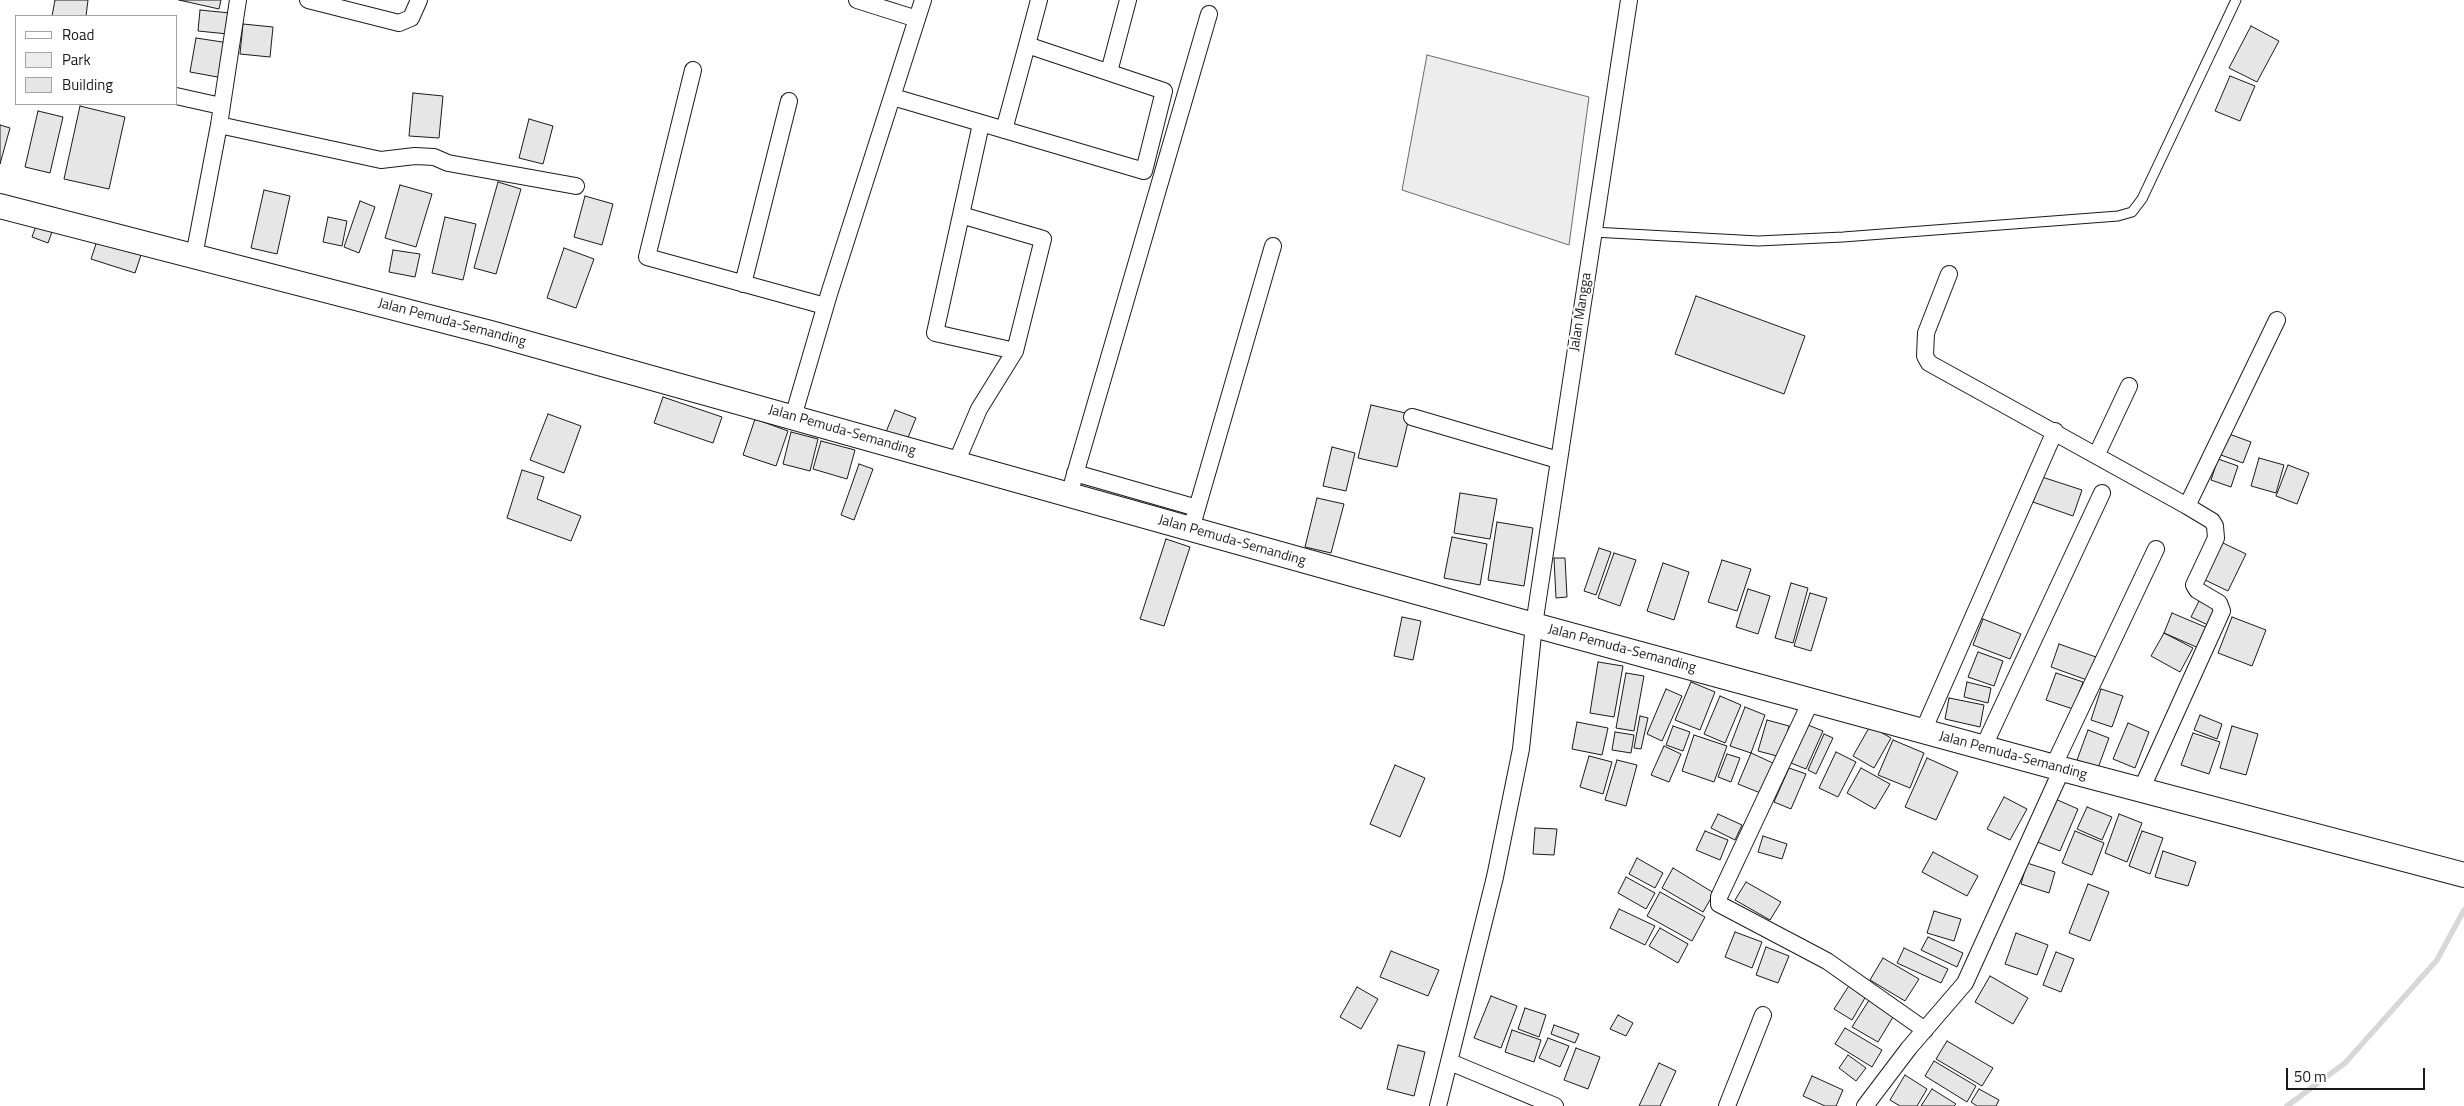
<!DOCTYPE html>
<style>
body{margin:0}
#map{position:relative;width:2464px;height:1106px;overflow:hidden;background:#fff;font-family:"Titillium Web",sans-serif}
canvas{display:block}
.legend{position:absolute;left:15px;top:15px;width:162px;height:90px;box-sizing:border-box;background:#fff;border:1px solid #a3a3a3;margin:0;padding:6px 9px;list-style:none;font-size:15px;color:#1a1a1a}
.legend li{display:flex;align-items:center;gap:10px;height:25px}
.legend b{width:25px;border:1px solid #a3a3a3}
.scale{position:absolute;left:2286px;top:1068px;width:139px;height:22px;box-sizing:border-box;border:2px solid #1a1a1a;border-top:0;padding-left:6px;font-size:15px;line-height:18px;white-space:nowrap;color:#1a1a1a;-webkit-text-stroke:4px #fff;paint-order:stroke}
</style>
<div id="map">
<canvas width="2464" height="1106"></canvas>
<ul class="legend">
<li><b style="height:6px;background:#fff"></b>Road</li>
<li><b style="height:14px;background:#ededed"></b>Park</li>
<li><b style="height:14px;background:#e6e6e6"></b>Building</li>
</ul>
<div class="scale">50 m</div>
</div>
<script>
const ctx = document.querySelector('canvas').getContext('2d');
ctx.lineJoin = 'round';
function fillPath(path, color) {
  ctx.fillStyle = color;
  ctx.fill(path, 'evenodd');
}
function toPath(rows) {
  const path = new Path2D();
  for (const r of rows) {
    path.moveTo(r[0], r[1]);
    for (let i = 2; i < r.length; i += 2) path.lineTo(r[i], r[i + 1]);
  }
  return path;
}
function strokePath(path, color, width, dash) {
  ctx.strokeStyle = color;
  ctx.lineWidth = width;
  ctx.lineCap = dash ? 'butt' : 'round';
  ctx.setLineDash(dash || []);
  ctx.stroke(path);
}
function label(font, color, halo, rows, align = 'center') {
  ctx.font = font + ' "Titillium Web",sans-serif';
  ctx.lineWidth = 4;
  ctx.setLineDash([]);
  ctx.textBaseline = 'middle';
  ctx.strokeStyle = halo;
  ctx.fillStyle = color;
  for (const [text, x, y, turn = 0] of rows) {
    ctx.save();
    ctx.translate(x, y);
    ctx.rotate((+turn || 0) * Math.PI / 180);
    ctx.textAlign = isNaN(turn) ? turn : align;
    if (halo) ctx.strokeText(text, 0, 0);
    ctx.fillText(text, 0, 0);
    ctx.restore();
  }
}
const green = toPath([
 [1427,55,1589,97,1569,245,1402,190,1427,55]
]);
fillPath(green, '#ededed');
strokePath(green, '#6a6a6a', 1);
strokePath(toPath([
 [2287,1106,2345,1063,2437,960,2464,910]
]), '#d7d7d7', 5.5);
const building = toPath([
 [55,0,88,0,86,16,52,16,55,0],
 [179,0,221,0,219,9,179,0],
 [200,10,230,13,228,34,198,31,200,10],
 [243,24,273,27,270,57,240,54,243,24],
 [2251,26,2279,41,2257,82,2229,68,2251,26],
 [196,38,229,43,223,78,190,72,196,38],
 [2230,76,2255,86,2240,121,2215,111,2230,76],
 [413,93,443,96,439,138,409,136,413,93],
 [80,106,125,117,109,189,64,179,80,106],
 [38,111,63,117,50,173,25,167,38,111],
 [529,119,553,126,543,164,519,158,529,119],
 [0,125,10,128,0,164,0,125],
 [498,182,521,189,496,274,474,268,498,182],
 [400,185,432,194,416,247,385,238,400,185],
 [264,190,290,196,277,254,251,248,264,190],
 [585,196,613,204,602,245,574,237,585,196],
 [360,201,375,207,359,253,344,247,360,201],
 [328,217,347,221,342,246,323,242,328,217],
 [445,217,476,224,463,280,432,273,445,217],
 [37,223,53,229,48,243,32,237,37,223],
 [97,241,141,255,135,273,91,259,97,241],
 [564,248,594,259,576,308,547,298,564,248],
 [393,250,420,254,415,277,389,272,393,250],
 [1696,296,1805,336,1784,394,1675,354,1696,296],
 [663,397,722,417,713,443,654,423,663,397],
 [1371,405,1410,414,1397,467,1358,458,1371,405],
 [895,410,916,418,907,440,886,432,895,410],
 [548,414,581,426,564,473,530,460,548,414],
 [755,419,788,431,776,466,743,455,755,419],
 [791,432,818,439,810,471,783,464,791,432],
 [2229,434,2251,442,2243,463,2221,455,2229,434],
 [821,441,855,450,847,479,813,469,821,441],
 [1332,447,1355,453,1346,491,1323,486,1332,447],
 [2259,458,2284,465,2276,493,2251,486,2259,458],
 [2218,459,2238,466,2231,487,2211,480,2218,459],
 [859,464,873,469,854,520,841,515,859,464],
 [2288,465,2309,473,2297,504,2276,496,2288,465],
 [522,470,544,477,537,499,581,516,571,541,507,518,522,470],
 [2042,477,2082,490,2073,516,2033,502,2042,477],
 [1460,493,1497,499,1490,539,1454,533,1460,493],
 [1317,498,1344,504,1331,553,1305,547,1317,498],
 [1497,522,1533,528,1524,586,1488,580,1497,522],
 [1452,537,1487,544,1480,585,1444,578,1452,537],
 [1166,539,1190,547,1164,626,1140,619,1166,539],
 [2221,542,2246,554,2228,591,2203,579,2221,542],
 [1599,548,1611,552,1596,595,1584,591,1599,548],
 [1614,553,1636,560,1620,606,1598,598,1614,553],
 [1554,558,1565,558,1567,597,1556,598,1554,558],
 [1722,560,1751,569,1737,611,1708,602,1722,560],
 [1663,563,1689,572,1674,620,1647,611,1663,563],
 [1791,583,1808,588,1793,643,1775,638,1791,583],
 [1748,589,1770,596,1758,634,1736,627,1748,589],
 [1810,593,1827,598,1811,651,1794,646,1810,593],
 [2199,601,2218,610,2210,626,2191,617,2199,601],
 [2172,613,2210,629,2201,649,2164,633,2172,613],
 [1402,617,1421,621,1413,660,1394,656,1402,617],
 [2232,617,2266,630,2252,666,2218,653,2232,617],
 [1983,619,2021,634,2010,659,1973,645,1983,619],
 [2164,633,2193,648,2180,672,2151,656,2164,633],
 [2059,644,2096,657,2087,680,2051,667,2059,644],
 [1978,652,2003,661,1994,686,1968,677,1978,652],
 [1598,662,1623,666,1614,717,1590,713,1598,662],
 [1626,673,1644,676,1634,731,1616,728,1626,673],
 [2056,673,2083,682,2073,709,2046,700,2056,673],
 [1691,682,1715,692,1700,730,1675,720,1691,682],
 [1967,682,1991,688,1988,703,1964,697,1967,682],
 [1666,689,1682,696,1662,741,1647,734,1666,689],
 [2101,689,2123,696,2112,727,2091,720,2101,689],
 [1720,696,1741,705,1725,743,1704,734,1720,696],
 [1949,698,1984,705,1980,727,1945,719,1949,698],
 [1745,707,1765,715,1751,753,1730,746,1745,707],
 [2200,715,2222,724,2217,739,2194,730,2200,715],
 [1640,716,1648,718,1641,749,1634,748,1640,716],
 [1767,720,1789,726,1781,757,1758,751,1767,720],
 [1577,722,1608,728,1602,755,1572,749,1577,722],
 [2128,723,2149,732,2135,768,2113,759,2128,723],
 [1808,725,1823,731,1806,769,1791,763,1808,725],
 [1673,726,1690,732,1683,751,1666,745,1673,726],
 [1870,726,1891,738,1874,768,1853,756,1870,726],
 [2232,726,2258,734,2246,775,2220,768,2232,726],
 [2088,730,2109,738,2098,768,2077,760,2088,730],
 [1615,732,1634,735,1631,753,1612,750,1615,732],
 [2193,733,2220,742,2209,774,2181,765,2193,733],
 [1824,734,1833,738,1816,774,1808,770,1824,734],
 [1694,735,1727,746,1714,782,1682,771,1694,735],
 [1893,740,1924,753,1910,788,1878,775,1893,740],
 [1664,746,1681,754,1669,782,1651,775,1664,746],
 [1836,752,1856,762,1838,797,1819,788,1836,752],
 [1751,753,1775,764,1763,794,1738,784,1751,753],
 [1727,754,1740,758,1731,782,1718,777,1727,754],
 [1589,756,1612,762,1603,794,1580,787,1589,756],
 [1927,758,1958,772,1936,820,1905,807,1927,758],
 [1617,760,1637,765,1626,806,1605,800,1617,760],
 [1395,765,1425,778,1400,837,1370,824,1395,765],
 [1789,768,1806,774,1791,809,1774,802,1789,768],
 [1861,768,1890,784,1875,809,1847,793,1861,768],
 [2004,797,2027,809,2010,840,1987,829,2004,797],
 [2053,798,2078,809,2060,851,2035,841,2053,798],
 [2087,807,2112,817,2102,840,2077,829,2087,807],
 [1718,814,1742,825,1735,840,1711,828,1718,814],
 [2119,814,2142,823,2127,862,2105,853,2119,814],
 [1535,828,1557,829,1554,855,1533,854,1535,828],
 [1705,831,1728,840,1720,860,1696,850,1705,831],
 [2075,831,2104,843,2092,875,2062,863,2075,831],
 [2142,831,2163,838,2150,874,2129,866,2142,831],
 [1763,836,1787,844,1782,859,1758,852,1763,836],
 [2163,851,2196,862,2188,886,2155,877,2163,851],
 [1933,852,1978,876,1967,896,1922,872,1933,852],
 [1637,858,1663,873,1655,888,1629,874,1637,858],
 [2027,863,2055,872,2049,893,2021,884,2027,863],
 [1673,868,1714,893,1703,912,1662,888,1673,868],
 [1626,877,1655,893,1646,909,1618,893,1626,877],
 [1746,882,1781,902,1770,920,1735,900,1746,882],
 [2088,884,2109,892,2090,941,2069,933,2088,884],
 [1660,892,1705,917,1692,941,1647,916,1660,892],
 [1619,909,1655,926,1645,945,1610,928,1619,909],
 [1934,911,1961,919,1954,941,1927,933,1934,911],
 [1660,928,1688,944,1678,963,1649,946,1660,928],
 [1735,932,1762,942,1752,968,1725,957,1735,932],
 [2016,933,2048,945,2037,975,2005,964,2016,933],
 [1928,937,1963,953,1957,967,1921,950,1928,937],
 [1766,947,1789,956,1778,983,1756,975,1766,947],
 [1904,948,1948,969,1941,983,1897,963,1904,948],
 [1391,951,1439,970,1428,996,1380,977,1391,951],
 [2056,952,2074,959,2061,992,2043,985,2056,952],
 [1883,958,1919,979,1905,1001,1870,980,1883,958],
 [1990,976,2028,998,2013,1024,1975,1002,1990,976],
 [1852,981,1869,991,1852,1020,1834,1009,1852,981],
 [1357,987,1378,999,1361,1029,1340,1017,1357,987],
 [1491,996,1517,1006,1501,1048,1474,1038,1491,996],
 [1871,997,1896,1012,1878,1042,1852,1027,1871,997],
 [1525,1008,1546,1015,1539,1037,1518,1029,1525,1008],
 [1618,1015,1633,1023,1626,1036,1610,1029,1618,1015],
 [1554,1025,1579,1034,1575,1043,1551,1034,1554,1025],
 [1845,1028,1882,1050,1872,1067,1835,1044,1845,1028],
 [1512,1030,1541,1040,1534,1062,1505,1052,1512,1030],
 [1548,1038,1569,1046,1560,1067,1539,1058,1548,1038],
 [1947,1041,1993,1068,1982,1086,1936,1059,1947,1041],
 [1398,1045,1425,1052,1414,1096,1387,1089,1398,1045],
 [1576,1048,1600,1057,1588,1089,1564,1080,1576,1048],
 [1848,1055,1866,1068,1856,1081,1839,1068,1848,1055],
 [1934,1061,1976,1086,1967,1102,1925,1076,1934,1061],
 [1659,1063,1676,1071,1660,1106,1639,1106,1659,1063],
 [1905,1075,1927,1089,1917,1106,1900,1106,1890,1100,1905,1075],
 [1812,1076,1843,1090,1836,1106,1825,1106,1803,1096,1812,1076],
 [1932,1089,1956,1104,1954,1106,1921,1106,1932,1089],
 [1979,1089,1999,1100,1996,1106,1977,1106,1971,1102,1979,1089]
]);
fillPath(building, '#e6e6e6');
strokePath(building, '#1a1a1a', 1);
const service = toPath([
 [1593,232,1758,241,1843,237,2118,216,2132,212,2142,199,2236,0]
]);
const minor = toPath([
 [308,0,399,23,411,18,419,0],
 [857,0,917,19],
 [693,70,647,257,825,306],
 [1109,72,1128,0],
 [176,96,221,106],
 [893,97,1144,171,1164,91,1027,45,1039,0],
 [219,125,381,160,415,156,434,157,448,163,576,186],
 [1004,130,1027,45],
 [961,215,935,333,1015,351],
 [194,256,219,125,238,0],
 [1949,274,1926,333,1925,356,1929,363,2187,506,2212,521,2215,526,2216,538,2194,585,2197,590,2219,603,2222,611,2141,790],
 [743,284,789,101],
 [793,417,829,294,923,0],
 [1412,417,1558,460],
 [2097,454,2129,386],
 [956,463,979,409,1015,351,1043,239,961,215,981,124],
 [1075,473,1197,508],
 [1069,495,1209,14],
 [2187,506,2277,320],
 [1191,529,1273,246],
 [1811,701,1719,897,1719,904,1827,961,1925,1030],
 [1923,731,2055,431],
 [1983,748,2102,493],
 [2053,767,2156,549],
 [1450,1062,1555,1106],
 [1438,1106,1495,877,1521,749,1534,625,1629,0],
 [1727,1106,1763,1015],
 [1865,1106,1909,1048,1965,983,2062,769]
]);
const secondary = toPath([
 [0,206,491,333,1534,625,2062,769,2464,875]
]);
strokePath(service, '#1a1a1a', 11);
strokePath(minor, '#1a1a1a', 18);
strokePath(secondary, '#1a1a1a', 26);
strokePath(service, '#fff', 9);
strokePath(minor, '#fff', 16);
strokePath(secondary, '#fff', 24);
label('14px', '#1a1a1a', '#fff', [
 ["Jalan Mangga",1581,312,-81],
 ["Jalan Pemuda-Semanding",452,323,15],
 ["Jalan Pemuda-Semanding",842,431,16],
 ["Jalan Pemuda-Semanding",1232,541,16],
 ["Jalan Pemuda-Semanding",1622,649,15],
 ["Jalan Pemuda-Semanding",2013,756,15]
]);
</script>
